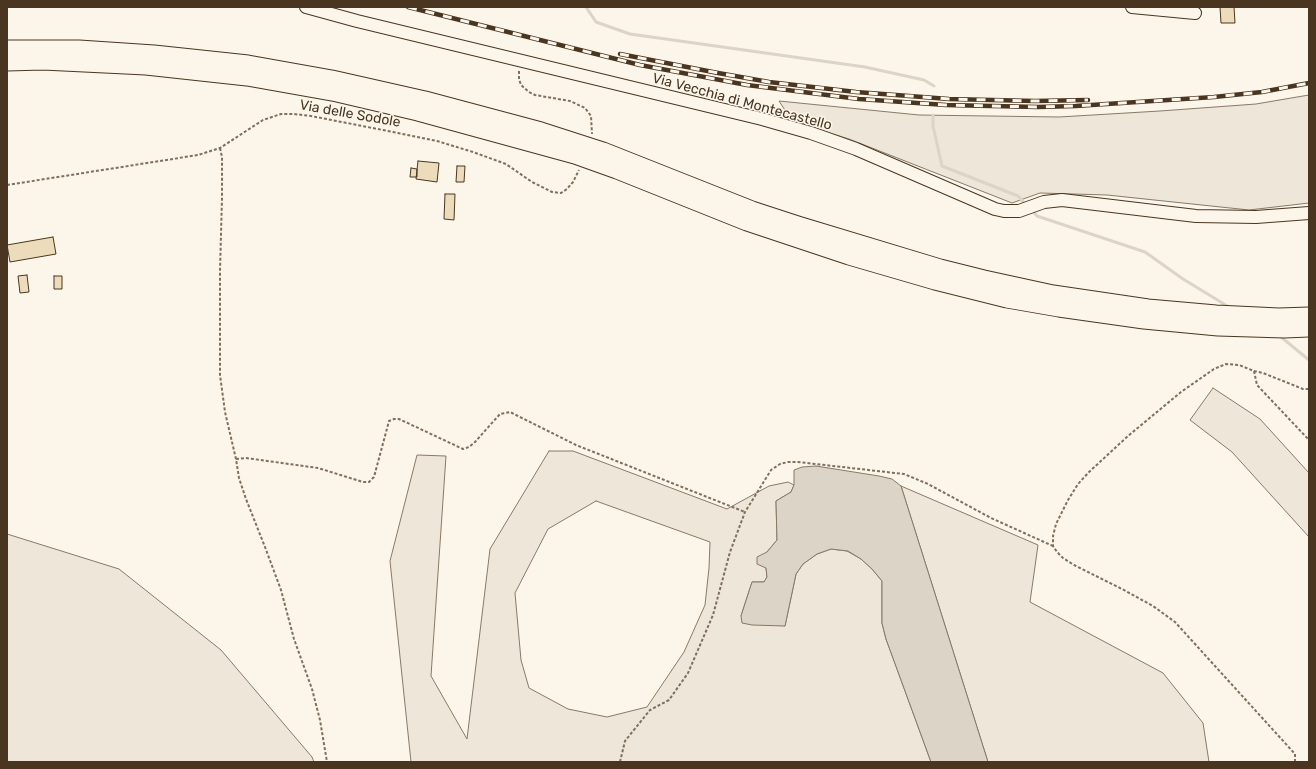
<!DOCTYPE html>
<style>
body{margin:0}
#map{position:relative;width:1316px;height:769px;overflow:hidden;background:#fbf6e9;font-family:Rubik,sans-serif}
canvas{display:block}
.frame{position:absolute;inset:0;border:8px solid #4a3520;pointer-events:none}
</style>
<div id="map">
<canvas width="1316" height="769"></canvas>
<div class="frame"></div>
</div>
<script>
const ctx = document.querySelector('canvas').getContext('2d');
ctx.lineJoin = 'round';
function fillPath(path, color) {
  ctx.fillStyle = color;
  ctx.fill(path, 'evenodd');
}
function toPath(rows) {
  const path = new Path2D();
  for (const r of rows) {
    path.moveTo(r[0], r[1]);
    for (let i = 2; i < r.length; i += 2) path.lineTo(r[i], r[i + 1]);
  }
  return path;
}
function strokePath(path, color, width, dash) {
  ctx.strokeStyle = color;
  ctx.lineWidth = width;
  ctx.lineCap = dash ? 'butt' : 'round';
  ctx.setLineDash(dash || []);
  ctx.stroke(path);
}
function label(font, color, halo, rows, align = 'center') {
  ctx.font = font + ' Rubik,sans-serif';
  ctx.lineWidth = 3;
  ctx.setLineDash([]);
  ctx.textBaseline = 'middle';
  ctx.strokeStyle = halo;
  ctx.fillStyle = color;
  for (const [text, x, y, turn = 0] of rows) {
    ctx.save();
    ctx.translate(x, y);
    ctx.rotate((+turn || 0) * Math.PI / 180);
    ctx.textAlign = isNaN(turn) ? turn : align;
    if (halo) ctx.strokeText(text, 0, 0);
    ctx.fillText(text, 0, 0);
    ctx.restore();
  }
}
const green = toPath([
 [1309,95,1309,203,1249,210,1107,195,1040,193,1012,203,849,139,792,121,779,101,919,115,1059,117,1160,111,1256,104,1309,95],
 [1213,388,1260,419,1309,473,1309,537,1232,452,1190,420,1213,388],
 [549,451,573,451,727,509,769,486,788,482,794,485,791,492,776,501,777,540,767,552,766,568,767,577,764,582,752,582,741,616,785,626,796,574,803,564,817,554,831,549,847,551,861,559,872,569,882,581,882,623,886,639,931,762,411,762,390,561,417,455,446,456,431,676,467,739,490,549,549,451],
 [596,501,710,542,709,568,705,605,684,652,647,707,607,717,568,709,529,688,521,660,515,593,548,529,596,501],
 [901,486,1038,545,1030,602,1163,673,1203,723,1209,762,988,762,901,486],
 [7,534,119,569,221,650,312,757,314,762,7,762,7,534]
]);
fillPath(green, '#ede6d9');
strokePath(green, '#887966', 1);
const water = toPath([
 [816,466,879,476,892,479,901,486,988,762,931,762,886,639,882,623,882,581,872,569,861,559,848,551,831,549,817,554,803,564,796,574,785,626,752,625,742,623,741,616,752,582,764,582,767,577,766,568,757,564,757,557,767,552,777,540,776,501,791,492,794,485,794,470,802,467,816,466]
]);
fillPath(water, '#dcd4c6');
strokePath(water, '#887966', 1);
strokePath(toPath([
 [586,7,596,22,630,34,865,67,924,80,934,86],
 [933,115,933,126,942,166,1018,196,1026,205],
 [1032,210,1037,216,1145,252,1183,279,1229,307],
 [1281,337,1309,360]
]), '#dcd4c6', 3);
const building = toPath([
 [1220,7,1234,7,1235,23,1221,23,1220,7],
 [418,161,439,163,437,182,416,179,418,161],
 [457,166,465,166,464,182,456,182,457,166],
 [411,168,417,169,417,177,410,177,411,168],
 [445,194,455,194,454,220,444,219,445,194],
 [53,237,56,254,10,262,7,245,53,237],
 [27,275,29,292,20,293,18,276,27,275],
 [54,276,62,276,62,289,54,289,54,276]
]);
fillPath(building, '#ecdcbc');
strokePath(building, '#4a3520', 1);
const minor = toPath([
 [306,7,357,21,762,119,811,133,856,149,995,209,1004,211,1019,211,1044,202,1062,200,1196,216,1256,217,1309,213],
 [1132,7,1195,13]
]);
const highway = toPath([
 [7,49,79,49,154,54,248,64,332,79,425,100,541,131,603,151,752,210,798,225,940,268,984,279,1053,294,1148,308,1216,314,1279,317,1309,316],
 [7,62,43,61,146,66,247,77,337,93,418,112,575,155,617,170,747,222,849,256,935,281,1007,299,1059,308,1144,320,1218,327,1284,329,1309,328]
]);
strokePath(minor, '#4a3520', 14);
strokePath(highway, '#4a3520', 19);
strokePath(toPath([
 [519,71,519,79,521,85,529,92,535,95,570,101,585,108,591,116,592,134],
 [220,148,222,157,222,198,220,271,220,375,225,412,236,459,239,478,246,499,265,547,281,590,294,639,312,689,320,720,327,762],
 [7,185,198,155,220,148,263,120,281,114,294,114,311,116,393,132,437,141,473,152,506,164,532,182,552,192,561,193,567,189,573,182,579,170],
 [1254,371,1257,385,1309,440],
 [236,459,246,458,318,468,363,482,369,482,374,477,389,421,394,419,399,419,463,449,469,447,475,442,500,414,510,412,576,445,745,512],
 [620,762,625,741,650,710,669,700,688,673,713,615,730,552,745,512,771,470,780,464,788,462,798,462,904,474,928,484,991,518,1053,546],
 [1295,762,1295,754,1175,622,1153,606,1122,589,1074,565,1063,558,1057,552,1053,546,1053,536,1056,524,1068,500,1078,484,1089,472,1128,436,1181,392,1214,369,1226,364,1239,365,1254,371,1263,373,1303,389,1309,389]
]), '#7f6f5c', 2, [3, 2]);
strokePath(minor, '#fbf6e9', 12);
strokePath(highway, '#fbf6e9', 17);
const rail = toPath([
 [408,7,640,65,747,85,859,99,946,105,1038,107,1076,106,1214,97,1262,92,1309,83],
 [620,54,718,73,769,82,856,92,949,99,1035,101,1088,100]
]);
strokePath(rail, '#4a3520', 4.5);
strokePath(rail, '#fbf6e9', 3, [9]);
label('14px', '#4a3520', '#fbf6e9', [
 ["Via Vecchia di Montecastello",742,102,15],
 ["Via delle Sodole",350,114,10]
]);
</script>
